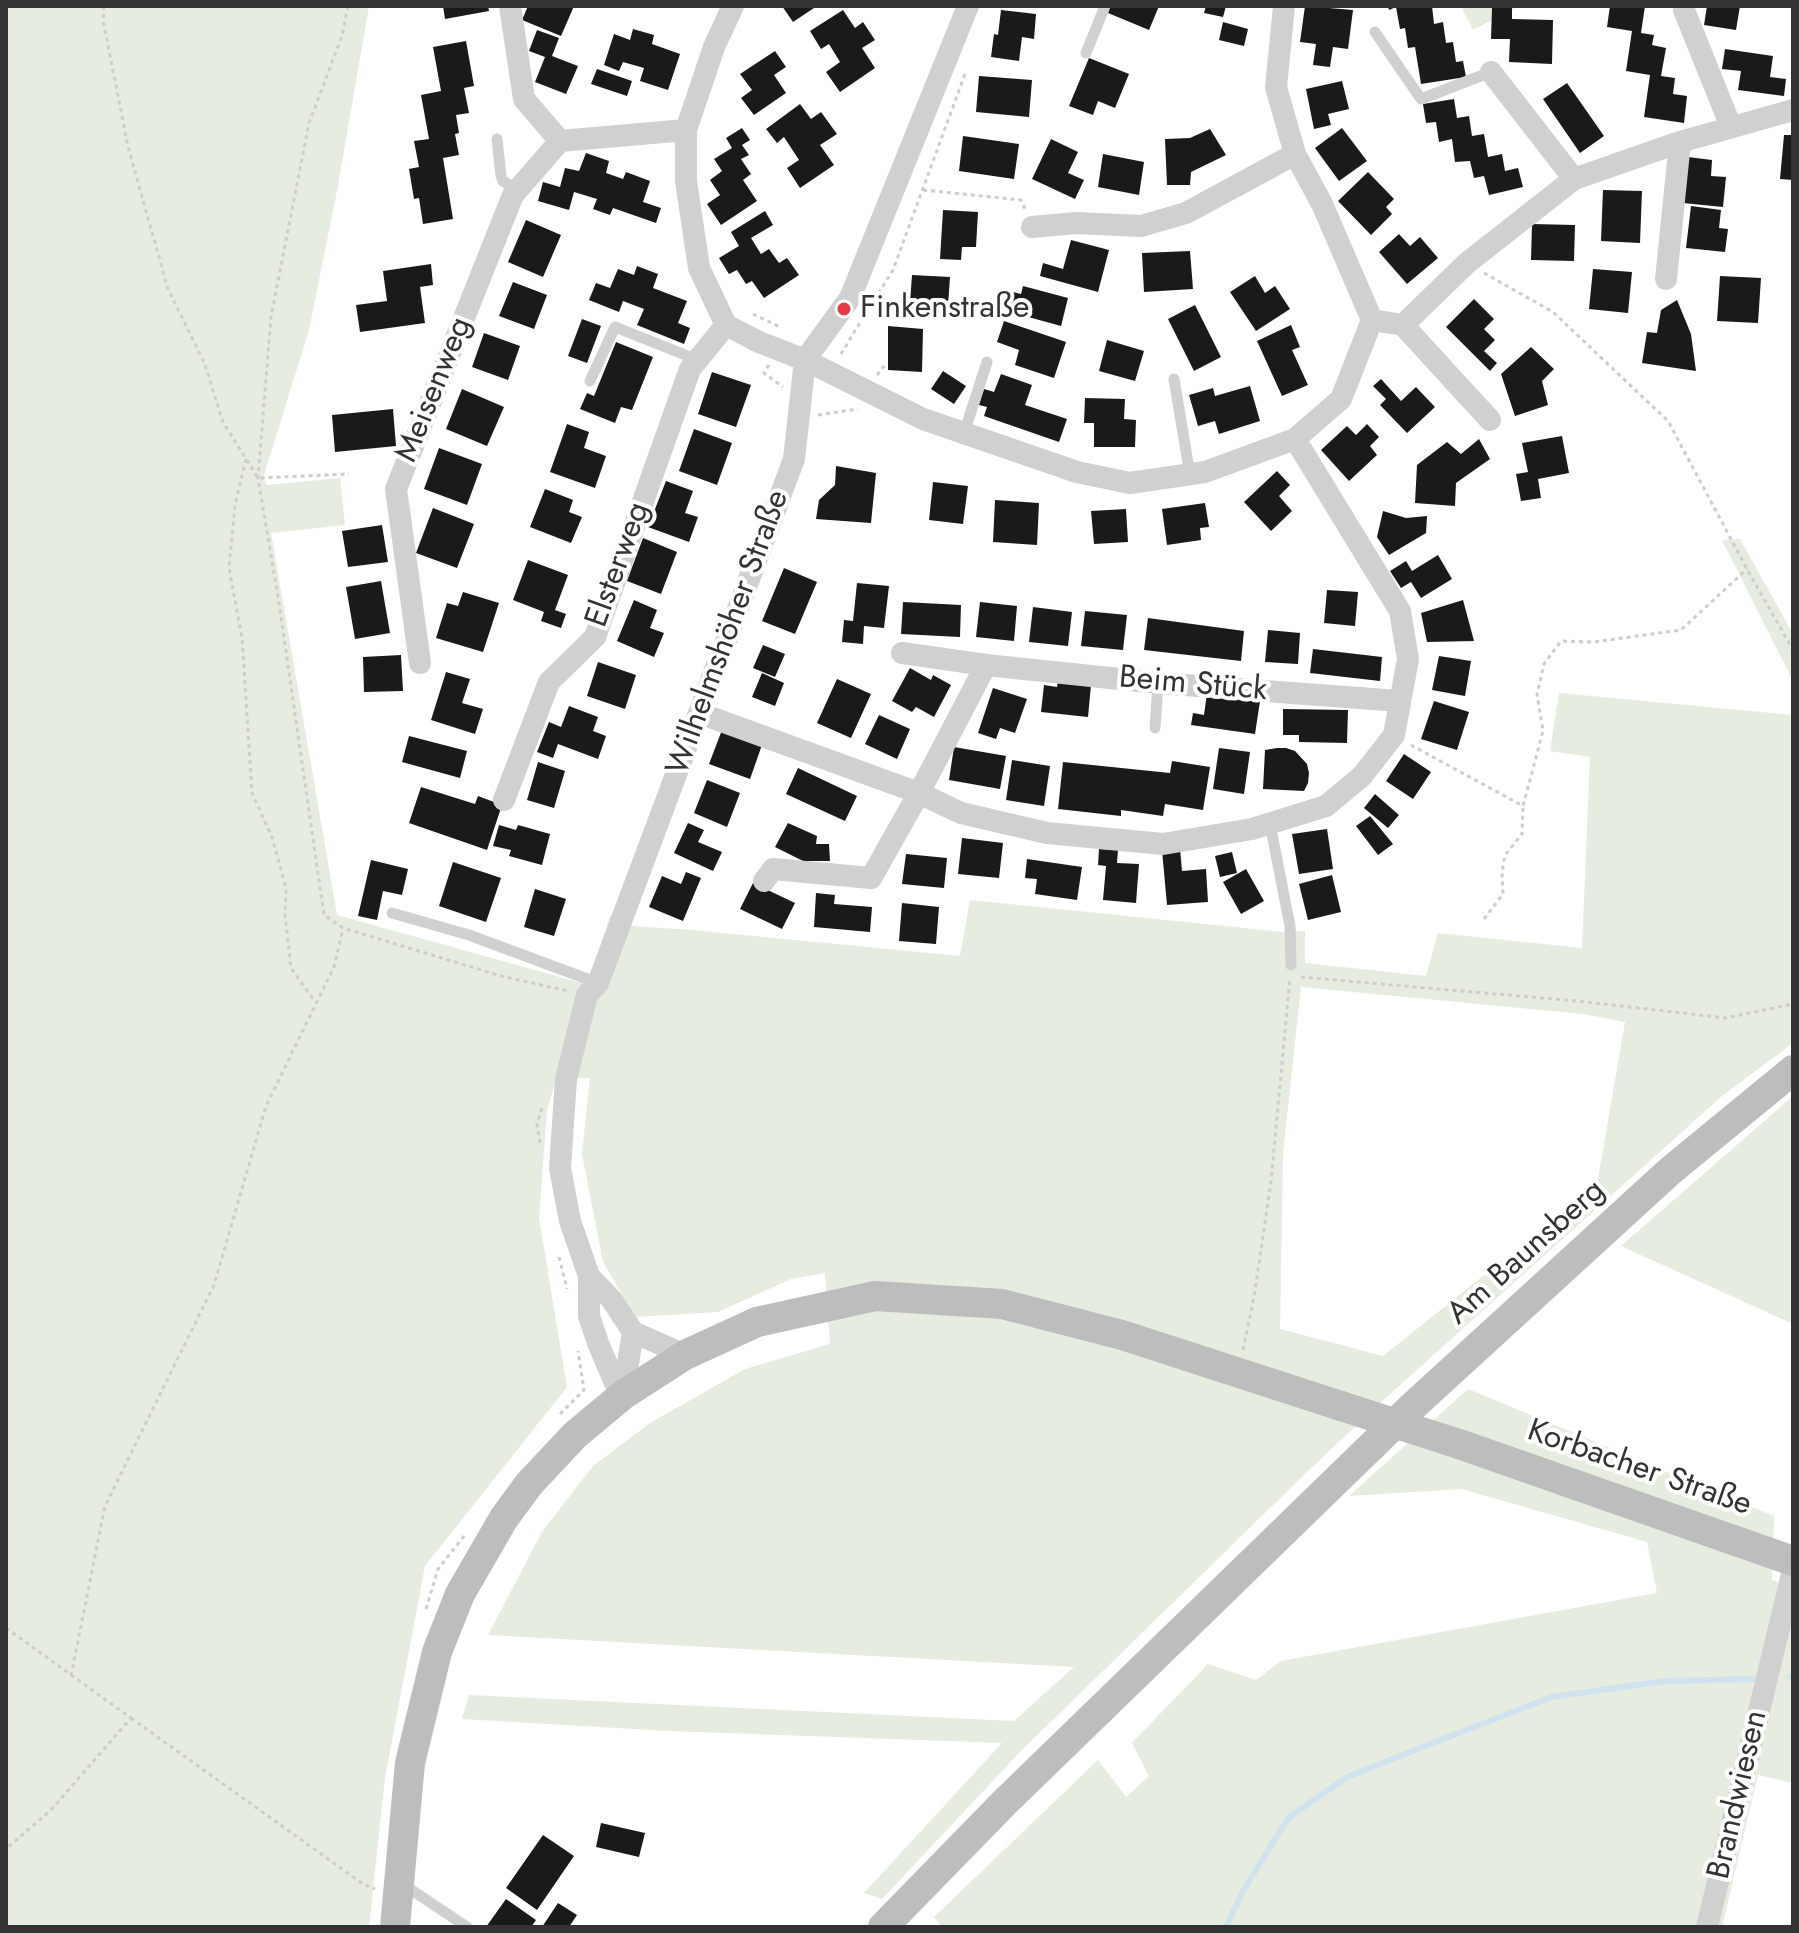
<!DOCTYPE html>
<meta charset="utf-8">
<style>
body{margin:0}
#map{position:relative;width:1799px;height:1933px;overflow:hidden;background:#fff;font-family:Jost,sans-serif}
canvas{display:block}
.frame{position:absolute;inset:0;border:8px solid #333;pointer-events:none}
</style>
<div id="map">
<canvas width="1799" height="1933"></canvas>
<div class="frame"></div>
</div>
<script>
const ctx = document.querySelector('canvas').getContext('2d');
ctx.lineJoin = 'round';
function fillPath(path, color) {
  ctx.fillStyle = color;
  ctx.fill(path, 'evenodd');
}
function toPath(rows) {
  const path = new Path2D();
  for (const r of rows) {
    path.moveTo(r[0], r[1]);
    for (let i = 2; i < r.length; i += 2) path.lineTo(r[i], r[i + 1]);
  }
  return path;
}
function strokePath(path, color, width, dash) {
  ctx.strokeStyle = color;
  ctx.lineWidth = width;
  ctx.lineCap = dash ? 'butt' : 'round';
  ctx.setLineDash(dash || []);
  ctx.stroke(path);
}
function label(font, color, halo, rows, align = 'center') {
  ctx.font = font + ' Jost,sans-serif';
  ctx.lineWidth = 8;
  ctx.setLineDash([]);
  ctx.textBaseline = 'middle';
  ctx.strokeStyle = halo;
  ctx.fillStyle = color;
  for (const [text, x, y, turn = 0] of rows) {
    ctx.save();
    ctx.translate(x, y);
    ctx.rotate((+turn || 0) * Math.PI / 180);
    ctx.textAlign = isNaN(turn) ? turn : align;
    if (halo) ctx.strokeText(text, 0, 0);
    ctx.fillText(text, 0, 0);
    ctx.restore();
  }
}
fillPath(toPath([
 [6,6,369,6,337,191,309,330,263,478,267,485,340,478,345,525,271,533,337,915,585,984,547,1110,539,1218,567,1387,425,1566,385,1778,369,1927,6,1927],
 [1461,6,1519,6,1473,30],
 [1740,539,1793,634,1793,681,1722,540],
 [1559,693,1793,715,1793,1043,1722,1096,1390,1394,1310,1469,1019,1753,882,1899,864,1893,1002,1743,669,1731,462,1719,469,1695,1014,1721,1074,1667,488,1635,542,1532,593,1466,650,1423,745,1369,830,1344,825,1273,791,1279,718,1312,635,1317,603,1262,582,1154,590,1078,566,1079,579,1021,610,916,633,926,692,930,960,956,970,900,1283,932,1305,931,1305,963,1426,976,1438,933,1582,948,1590,757,1550,751],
 [1301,987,1583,1014,1625,1022,1597,1185,1383,1356,1280,1329,1283,1153],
 [1793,1096,1793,1324,1621,1246],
 [1468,1389,1774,1516,1772,1580,1793,1587,1793,1783,1758,1775,1722,1927,942,1927,934,1917,1098,1760,1126,1797,1149,1776,1132,1743,1208,1664,1256,1680,1281,1661,1657,1593,1647,1542,1462,1489,1349,1496]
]), '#e6ecdf');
strokePath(toPath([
 [1791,1677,1793,1677],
 [1226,1927,1243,1891,1289,1817,1349,1776,1551,1697,1665,1681,1757,1679]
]), '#cfe2ee', 6);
fillPath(toPath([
 [443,6,488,6,489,11,445,19],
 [528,6,574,6,561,36,522,20],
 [782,6,817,6,793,22],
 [1110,6,1159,6,1149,30,1108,13],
 [1206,6,1226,6,1223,17,1204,13],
 [1305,6,1353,10,1348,49,1333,47,1330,67,1313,65,1316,44,1300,42],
 [1388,6,1432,6,1434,24,1443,22,1446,43,1453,42,1456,62,1463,61,1466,77,1421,84,1415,47,1408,48,1405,28,1400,29,1396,7,1389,10],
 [1610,6,1645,6,1641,33,1654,35,1652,45,1666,48,1661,76,1675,78,1673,94,1687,96,1684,123,1644,117,1650,75,1626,71,1632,31,1607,27],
 [1707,6,1740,6,1736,30,1704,25],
 [1492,8,1512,8,1512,19,1553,20,1552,64,1509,62,1510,39,1491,39],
 [843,10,855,28,863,22,875,40,862,48,875,68,840,92,826,72,840,62,829,44,821,49,810,31],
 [1001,10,1036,14,1034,39,1022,37,1019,61,991,57,994,34,998,35],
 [1223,22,1248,29,1244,46,1219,40],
 [633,29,654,35,652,44,680,54,668,90,640,81,644,68,623,62,619,71,604,65,614,34,630,40],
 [537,30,559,38,552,56,578,66,566,94,535,82,545,57,529,51],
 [466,41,474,86,464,88,469,113,456,115,459,133,455,134,459,155,443,158,453,219,423,224,419,198,414,199,409,169,419,167,414,141,429,139,421,95,441,91,433,47],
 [1725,49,1773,56,1770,77,1786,79,1784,96,1738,90,1741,71,1722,69],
 [775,51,786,67,774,75,786,93,754,115,741,98,752,90,740,74],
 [1089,58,1129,74,1115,108,1098,101,1093,115,1069,106],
 [597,69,632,81,627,96,591,84],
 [979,76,1032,80,1029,117,976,112],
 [1342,81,1349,109,1328,114,1331,125,1314,129,1306,89],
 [1567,83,1604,136,1580,153,1543,99],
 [1454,99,1457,118,1469,116,1472,136,1484,134,1488,157,1502,154,1505,171,1518,168,1523,187,1489,195,1484,176,1474,178,1470,161,1455,162,1452,139,1439,142,1436,122,1426,123,1423,104],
 [800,104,811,119,821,112,837,134,820,145,834,165,800,188,787,168,799,160,784,137,777,143,766,129],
 [742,128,750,140,742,145,749,155,741,159,751,174,743,180,757,201,721,225,707,204,720,195,710,180,722,171,714,159,732,148,726,138],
 [1342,128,1367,161,1339,181,1315,148],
 [1210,129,1226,155,1191,172,1190,185,1167,185,1165,139,1190,138],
 [1784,135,1793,135,1793,180,1780,179],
 [963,136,1019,144,1014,179,959,171],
 [1051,139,1078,152,1068,173,1084,180,1075,199,1032,179],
 [586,153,609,161,606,173,623,179,626,172,650,181,643,202,661,208,656,223,613,208,610,215,593,209,597,199,574,192,569,210,538,201,543,182,560,187,565,168,579,171],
 [1103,154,1144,162,1139,195,1098,187],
 [1688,157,1712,160,1711,176,1726,177,1723,207,1683,203],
 [1368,172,1394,199,1386,207,1392,214,1371,235,1338,201],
 [1603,190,1642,191,1640,243,1601,241],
 [1691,206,1721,210,1719,228,1728,229,1725,252,1686,248],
 [943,210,978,212,976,247,962,247,961,260,940,259],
 [765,211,773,225,751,238,761,254,769,249,779,263,787,258,799,275,764,298,752,281,746,284,737,270,729,274,719,258,739,246,731,232],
 [526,220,561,235,543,277,508,262],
 [1532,224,1575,225,1574,261,1531,260],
 [1399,234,1410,246,1420,237,1438,258,1407,284,1379,252],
 [1071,240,1109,250,1098,292,1040,276,1043,263,1063,269],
 [1190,251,1193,289,1144,292,1142,253],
 [431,264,433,285,420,287,425,323,360,332,356,305,387,301,383,271],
 [637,266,658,274,653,288,687,301,678,323,690,328,684,344,637,325,644,309,623,301,619,312,589,300,596,283,610,288,618,269,634,275],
 [1593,269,1632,272,1628,313,1589,309],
 [912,275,950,277,947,320,909,317],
 [1255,276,1265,293,1275,286,1290,309,1256,331,1230,292],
 [1720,276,1761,278,1758,323,1717,321],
 [513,282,547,295,534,329,499,316],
 [1023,286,1068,298,1061,326,1003,310,1009,291,1021,294],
 [1474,299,1494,319,1484,329,1495,340,1484,351,1497,363,1490,371,1446,327],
 [1677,300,1691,334,1696,371,1642,363,1647,332,1657,333,1661,310],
 [1195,305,1221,357,1194,371,1168,319],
 [582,319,601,326,587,363,568,356],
 [1004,321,1066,342,1054,378,1015,365,1019,350,997,342],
 [1291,325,1300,347,1292,350,1308,385,1282,396,1257,341],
 [888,326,923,329,922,372,888,370],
 [484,333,520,346,508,380,472,367],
 [1107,340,1144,351,1135,381,1099,371],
 [616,342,653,357,632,410,621,407,615,423,580,409,587,393,594,396],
 [1531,347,1554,369,1542,381,1548,405,1515,416,1501,374],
 [943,371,966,386,954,404,931,389],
 [712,372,751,385,736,427,698,414],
 [1001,374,1032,385,1025,405,1067,419,1059,442,984,416,987,407,979,405,984,389,994,392],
 [1381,379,1401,401,1416,387,1435,407,1407,433,1380,405,1386,399,1373,386],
 [1250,386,1260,421,1219,434,1215,421,1198,426,1189,395,1213,388,1215,396],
 [462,389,504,407,487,446,446,429],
 [1085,398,1125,399,1124,419,1136,420,1135,447,1094,447,1094,423,1084,423],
 [393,409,396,446,335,452,332,415],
 [567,424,589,432,584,448,606,456,595,488,550,472],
 [1367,424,1379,437,1370,446,1377,455,1349,481,1321,450,1347,426,1356,435],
 [694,429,732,443,717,485,679,471],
 [1562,436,1569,473,1538,479,1541,498,1521,501,1516,474,1528,472,1522,443],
 [1479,439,1490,459,1456,483,1455,506,1415,503,1417,465,1447,442,1461,454],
 [439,448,482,464,467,505,424,489],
 [836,466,876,473,871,523,816,519,819,500,835,485],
 [1277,471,1290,485,1279,496,1292,511,1271,531,1244,502],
 [666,481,693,491,685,513,698,517,689,542,648,527],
 [933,482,968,486,963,524,929,520],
 [545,489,573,500,569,512,582,517,571,543,530,527],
 [995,500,1039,503,1037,545,993,542],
 [1205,503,1209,527,1200,528,1201,540,1167,545,1162,509],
 [433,508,474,524,457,568,416,553],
 [1126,509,1128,542,1094,544,1091,511],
 [1383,511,1406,518,1427,516,1426,533,1389,555,1377,537],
 [382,525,388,562,348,567,342,531],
 [643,538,677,552,661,594,627,581],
 [1438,555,1452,579,1421,598,1411,582,1401,588,1390,571,1406,561,1412,571],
 [528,560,568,575,555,610,566,614,561,628,541,621,544,612,513,600],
 [784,568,817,582,795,634,762,621],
 [381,581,390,633,355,639,346,587],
 [857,583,889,586,884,628,864,626,863,644,842,642,844,620,853,621],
 [1327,590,1358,592,1355,626,1324,623],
 [463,592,499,603,483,652,436,638,447,603,458,606],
 [634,600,657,610,650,628,664,633,654,657,617,641],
 [1463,600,1474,641,1427,642,1421,613],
 [903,602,961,605,960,637,901,634],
 [980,602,1017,606,1014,641,976,637],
 [1033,607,1072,612,1068,646,1029,642],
 [1085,611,1127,615,1123,650,1081,646],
 [1148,618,1244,631,1241,661,1144,650],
 [1268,630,1300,633,1298,664,1265,662],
 [763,645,785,654,775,677,753,668],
 [1313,649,1382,657,1380,681,1310,673],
 [401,655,403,691,364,692,363,657],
 [1439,656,1471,661,1465,696,1432,690],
 [598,662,636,675,625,709,587,696],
 [910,668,931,680,933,675,951,685,934,717,916,707,912,712,892,701],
 [446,672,470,679,462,703,483,709,475,734,431,720],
 [762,673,784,683,775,706,752,697],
 [837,679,871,694,851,738,817,723],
 [1058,681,1091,685,1088,717,1041,712,1044,685,1057,687],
 [993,688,1027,699,1015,733,1000,728,996,739,978,733],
 [1207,693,1260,701,1255,734,1191,725,1193,713,1204,715],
 [1434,701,1469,712,1457,750,1421,739],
 [569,706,598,717,593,731,606,736,598,759,558,744,553,758,537,752,549,722,561,727],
 [1283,709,1348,710,1347,743,1299,742,1299,735,1283,735],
 [879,715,910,729,897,759,865,744],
 [722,730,762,745,750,779,709,764],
 [409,736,467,751,460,778,402,762],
 [954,747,1006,756,1000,789,949,780],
 [1219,748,1250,752,1244,794,1213,789],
 [1277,748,1286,748,1295,751,1307,764,1309,773,1308,783,1304,791,1263,789,1265,750],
 [1404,754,1431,772,1413,799,1386,781],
 [1012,760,1050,766,1044,806,1006,800],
 [1172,761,1210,767,1203,810,1165,804,1163,816,1121,810,1121,816,1058,809,1063,762,1170,773],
 [538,762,565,771,554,808,527,800],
 [798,768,857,796,845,821,786,794],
 [707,780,740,793,727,827,694,813],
 [421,787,475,804,478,796,502,805,487,850,409,823],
 [1375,794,1399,815,1388,828,1364,808],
 [1370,816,1393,844,1378,855,1356,826],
 [688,823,704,830,698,842,722,852,713,871,674,853],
 [788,823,817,836,816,844,829,844,830,861,803,861,775,847],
 [499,825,516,830,518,825,550,834,542,865,509,856,511,850,493,846],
 [1327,829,1333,869,1299,874,1292,834],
 [962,838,1003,843,999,878,958,874],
 [1180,848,1182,871,1206,869,1208,902,1167,905,1162,850],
 [1099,849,1118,850,1117,863,1139,864,1136,903,1103,900,1106,866,1098,865],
 [1232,852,1237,873,1220,877,1215,856],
 [906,854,947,858,944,888,902,884],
 [1027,859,1082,867,1077,900,1035,894,1037,879,1025,878],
 [371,860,408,869,402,895,383,891,377,920,358,916],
 [453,862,501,878,486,922,439,906],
 [1246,869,1264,901,1241,914,1223,882],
 [686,872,701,878,683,921,649,907,662,876,681,884],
 [1332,875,1341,912,1308,920,1299,884],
 [753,883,795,903,782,929,740,909],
 [535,889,566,899,554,936,524,927],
 [816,893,835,895,834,904,872,907,870,932,814,927],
 [902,903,939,907,936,944,899,941],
 [601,1823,645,1833,639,1857,596,1847],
 [543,1835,574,1856,537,1910,506,1888],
 [506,1899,536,1920,531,1927,486,1927],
 [558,1903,577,1915,569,1927,542,1927]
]), '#1a1a1a');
strokePath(toPath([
 [104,6,103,20,128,147,168,289,204,362,223,422,258,478,349,474],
 [348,6,342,36,309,123,271,317,258,478,279,603,324,915,343,928,501,976,568,991],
 [923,190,1021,200,1025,209],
 [1484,273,1553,312,1668,421,1747,569,1793,650],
 [870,307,893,270,965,74],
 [753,314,782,328],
 [841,354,864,316],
 [769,365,764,373,783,387],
 [877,375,885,365],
 [818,415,858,409],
 [246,459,235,505,229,568,242,638,252,793,272,837,286,888,285,914,291,968,315,1002],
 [1411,745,1523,806,1543,731,1537,694,1544,664,1561,641,1594,642,1681,630,1747,569],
 [1484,919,1503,894,1502,873,1505,855,1522,834,1523,806],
 [1301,977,1577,1001,1726,1018,1788,1005,1793,1002],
 [540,1143,537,1124,543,1104],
 [559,1257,567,1289],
 [1243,1350,1254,1297,1271,1182,1290,977],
 [560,1414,584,1390,578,1351],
 [426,1609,438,1569,464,1536],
 [6,1628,131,1718,51,1810,6,1849],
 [71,1676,105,1506,214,1285,266,1106,334,967,343,929],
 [131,1718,363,1884,375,1889]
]), '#cdcdcd', 3, [4, 4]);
strokePath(toPath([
 [1375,32,1421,99,1491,72],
 [1086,53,1105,6],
 [497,139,501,176,503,181,518,190],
 [1174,379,1190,475],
 [590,381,615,327,698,360],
 [964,433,987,362],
 [1155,728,1158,683],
 [1270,824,1290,926,1291,965],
 [392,913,469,935,598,983],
 [401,1883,467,1927]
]), '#d0d0d0', 11);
strokePath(toPath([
 [510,6,524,99,560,141,686,130],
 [733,6,714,47,686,130,686,181,699,268,726,325,759,342,805,360,923,419,1077,472,1130,483,1205,472,1295,439,1341,399,1372,320,1322,204,1295,154,1276,87,1284,6],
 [1684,10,1731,127],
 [1491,72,1574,179],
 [1032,227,1076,223,1141,226,1186,213,1295,154],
 [1666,279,1680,142],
 [1372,320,1403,325,1467,263,1574,179,1680,142,1793,110],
 [1403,325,1490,420],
 [902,653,986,665],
 [420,663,396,489,513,195,560,141],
 [699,713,919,793,961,813,1047,833,1163,844,1252,829,1326,806,1362,776,1394,735,1408,659,1400,611,1295,439],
 [504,800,549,682,595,637,690,369,726,325],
 [764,881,773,869,871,878,919,793,986,665,1158,683,1399,701],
 [589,1276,612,1300,633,1332,623,1395],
 [633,1332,685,1355],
 [623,1395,615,1383,598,1343,589,1316,589,1276,570,1221,560,1168,566,1079,587,995,598,983,794,459,805,360,850,298,968,6],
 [1707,1927,1793,1570]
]), '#d0d0d0', 22);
strokePath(toPath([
 [1462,1445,1793,1561],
 [395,1927,410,1763,437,1652,460,1594,504,1518,529,1484,575,1435,623,1395,685,1355,757,1322,875,1296,1002,1304,1122,1335,1341,1406],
 [883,1927,1004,1803,1412,1407,1670,1171,1793,1070]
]), '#bdbdbd', 30);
strokePath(toPath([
 [1341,1406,1462,1445]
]), '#bdbdbd', 30);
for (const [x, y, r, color] of [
 [844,309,8,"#e63946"]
]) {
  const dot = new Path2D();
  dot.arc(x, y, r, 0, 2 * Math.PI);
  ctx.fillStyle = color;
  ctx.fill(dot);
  strokePath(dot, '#fff', 3);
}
label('32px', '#333', '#fff', [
 ["Finkenstraße",860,309]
], 'left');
label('32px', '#333', '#fff', [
 ["Meisenweg",435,390,-68],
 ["Elsterweg",619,565,-70],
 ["Wilhelmshöher Straße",729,633,-70],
 ["Beim Stück",1193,685,5],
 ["Am Baunsberg",1527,1253,-42],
 ["Korbacher Straße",1639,1469,19],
 ["Brandwiesen",1739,1795,-77]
]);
</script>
